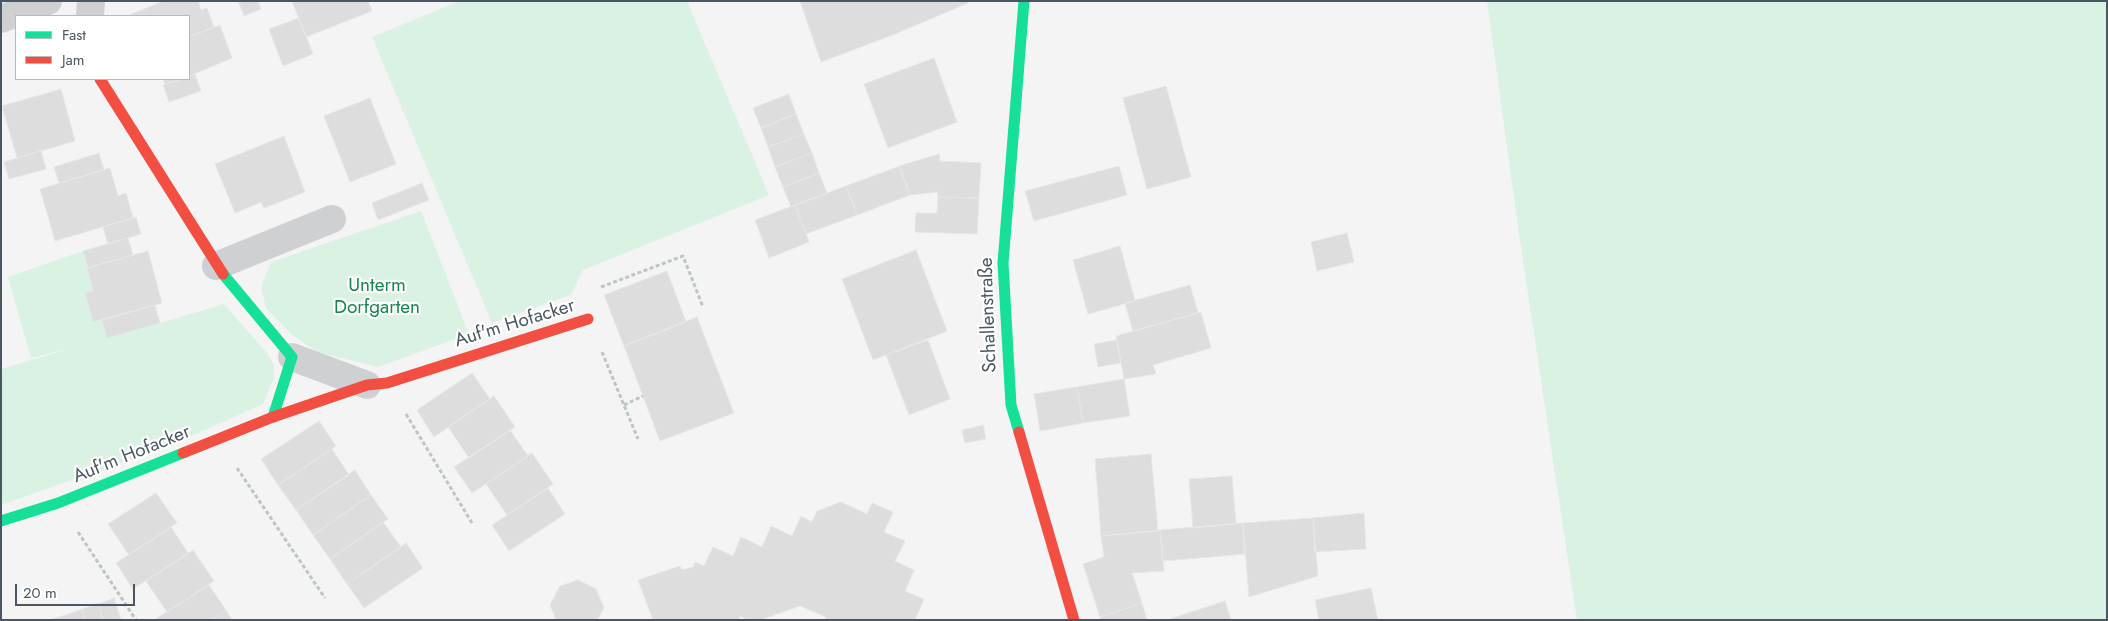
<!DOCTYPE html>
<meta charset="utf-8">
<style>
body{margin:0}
#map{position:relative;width:2108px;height:621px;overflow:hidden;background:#f4f4f4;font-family:Jost,sans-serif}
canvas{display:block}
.frame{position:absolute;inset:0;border:2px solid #4a5661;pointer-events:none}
.legend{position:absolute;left:15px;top:15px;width:175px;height:65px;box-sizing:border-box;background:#fff;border:1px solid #b7bbc0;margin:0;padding:6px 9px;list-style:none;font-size:15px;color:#4a5661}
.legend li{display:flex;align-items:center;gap:10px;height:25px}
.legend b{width:25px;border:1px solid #b7bbc0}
.scale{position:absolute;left:15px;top:584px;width:120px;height:22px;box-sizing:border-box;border:2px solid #4a5661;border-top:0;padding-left:6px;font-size:15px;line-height:18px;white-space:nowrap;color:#4a5661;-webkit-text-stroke:4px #fff;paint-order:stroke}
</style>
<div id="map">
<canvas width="2108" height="621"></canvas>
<div class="frame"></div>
<ul class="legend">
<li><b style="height:6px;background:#16e098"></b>Fast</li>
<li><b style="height:6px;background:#f24e42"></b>Jam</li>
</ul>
<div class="scale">20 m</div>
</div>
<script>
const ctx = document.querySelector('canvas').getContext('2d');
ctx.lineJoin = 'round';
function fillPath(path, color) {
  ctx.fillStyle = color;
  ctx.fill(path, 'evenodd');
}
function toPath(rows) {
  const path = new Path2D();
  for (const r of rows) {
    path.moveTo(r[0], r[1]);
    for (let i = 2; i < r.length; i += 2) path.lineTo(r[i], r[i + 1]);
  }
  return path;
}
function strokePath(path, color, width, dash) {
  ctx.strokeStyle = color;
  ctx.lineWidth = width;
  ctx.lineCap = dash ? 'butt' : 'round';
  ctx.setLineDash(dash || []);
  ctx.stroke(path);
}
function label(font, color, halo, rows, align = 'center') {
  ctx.font = font + ' Jost,sans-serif';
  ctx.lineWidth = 4.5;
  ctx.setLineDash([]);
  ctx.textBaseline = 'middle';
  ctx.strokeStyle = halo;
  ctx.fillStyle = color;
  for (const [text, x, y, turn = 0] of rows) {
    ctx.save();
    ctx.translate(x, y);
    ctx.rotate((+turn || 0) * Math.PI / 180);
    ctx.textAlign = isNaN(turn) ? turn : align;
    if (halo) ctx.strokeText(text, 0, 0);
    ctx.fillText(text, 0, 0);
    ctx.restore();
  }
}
fillPath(toPath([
 [460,1,687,1,769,195,583,270,571,295,492,323,372,37],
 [1487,1,2107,1,2107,620,1577,620,1518,227],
 [421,211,469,334,378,367,317,352,292,335,266,308,261,287,271,262],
 [83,251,93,291,85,293,93,322,102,320,160,323,224,304,267,353,274,365,274,378,263,404,171,445,1,505,1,369,72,348,31,358,8,277]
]), '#d9f2e3');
const building = toPath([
 [164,1,198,1,201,10,207,8,214,27,189,37,189,16,127,16,164,1],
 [238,1,258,1,261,9,244,16,238,1],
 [292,1,368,1,372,11,306,37,292,1],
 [800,1,968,1,968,3,895,34,821,62,800,1],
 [299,18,313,54,283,66,269,29,299,18],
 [220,25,232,58,189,76,189,37,220,25],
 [934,58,957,122,888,148,864,84,934,58],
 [195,74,201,91,169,102,163,85,182,79,189,79,189,76,195,74],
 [163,79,182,79,165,84,163,79],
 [1166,86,1191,177,1147,189,1123,98,1166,86],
 [61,89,75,141,17,158,2,106,61,89],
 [789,94,796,114,761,128,753,108,789,94],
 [370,98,396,164,350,182,324,116,370,98],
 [796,114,804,134,768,147,761,128,796,114],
 [804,134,812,153,775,167,768,147,804,134],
 [284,136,305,192,264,208,261,202,235,213,215,164,284,136],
 [41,151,46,169,9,179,4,162,41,151],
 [99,153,104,170,59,183,54,167,99,153],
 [812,153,819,173,783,187,775,167,812,153],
 [939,154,940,161,981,163,979,198,938,197,937,192,910,195,899,166,939,154],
 [900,166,910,195,857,215,846,186,900,166],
 [1119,166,1127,195,1034,221,1025,191,1119,166],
 [110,168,118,196,126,193,133,218,55,241,40,189,110,168],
 [819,173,827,193,791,207,783,187,819,173],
 [422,183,429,200,378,220,372,203,422,183],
 [846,186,857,215,806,234,795,205,846,186],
 [938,197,979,198,977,234,915,232,916,213,937,213,938,197],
 [795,205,809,242,769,258,755,220,795,205],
 [136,217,141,234,108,244,103,227,136,217],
 [1347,233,1354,262,1317,271,1311,242,1347,233],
 [128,238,133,255,88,268,83,251,128,238],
 [1120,246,1135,301,1088,314,1073,260,1120,246],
 [916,250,947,331,873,360,842,279,916,250],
 [148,251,162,303,93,322,85,293,93,291,87,268,148,251],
 [667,271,686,322,624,346,604,295,667,271],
 [1190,285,1198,313,1133,331,1125,303,1190,285],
 [155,305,160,323,107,338,102,320,155,305],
 [1201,312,1211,348,1153,365,1156,374,1124,379,1116,336,1201,312],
 [697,317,734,413,660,441,624,346,697,317],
 [928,340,950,399,909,415,886,355,928,340],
 [1117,340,1121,363,1098,367,1094,344,1117,340],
 [472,373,490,399,434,437,417,410,472,373],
 [1124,379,1130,416,1083,423,1077,387,1124,379],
 [1077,387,1083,423,1040,431,1034,394,1077,387],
 [494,396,515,427,469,458,448,427,494,396],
 [319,421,336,446,278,485,261,459,319,421],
 [983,425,986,439,965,443,962,430,983,425],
 [510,430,528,456,472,493,454,467,510,430],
 [332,449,349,475,296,510,278,485,332,449],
 [532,453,553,484,507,515,486,484,532,453],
 [1151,454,1158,531,1101,536,1095,459,1151,454],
 [355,470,371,495,313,535,296,510,355,470],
 [1232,476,1236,524,1193,528,1189,479,1232,476],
 [548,488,565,514,509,551,492,525,548,488],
 [156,493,177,523,129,555,108,524,156,493],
 [371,495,388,519,330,559,313,535,371,495],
 [841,502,867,514,872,503,893,512,884,532,905,541,895,561,914,570,905,591,924,599,915,620,825,620,826,617,800,606,760,620,747,620,740,616,739,620,653,620,638,580,680,566,682,570,693,567,695,562,704,566,713,547,733,556,741,537,762,547,771,526,792,536,801,516,812,522,817,511,841,502],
 [1364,513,1366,549,1315,552,1313,518,1364,513],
 [1313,518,1318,576,1249,597,1243,523,1313,518],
 [383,522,401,547,347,584,330,559,383,522],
 [1243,523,1245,554,1163,561,1160,530,1243,523],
 [171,527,188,553,133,589,116,563,171,527],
 [1160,530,1164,571,1132,573,1142,603,1100,617,1083,564,1104,557,1101,536,1160,530],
 [406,543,423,568,364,608,347,584,406,543],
 [193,550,214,581,167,612,146,581,193,550],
 [578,580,596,589,604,608,597,620,556,620,550,605,560,586,578,580],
 [209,585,226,610,211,620,154,620,209,585],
 [1371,588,1378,620,1319,620,1315,600,1371,588],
 [114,598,121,620,103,620,98,604,114,598],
 [1225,601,1231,620,1167,620,1225,601],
 [1142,603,1147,620,1101,620,1100,617,1142,603],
 [98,604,103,620,85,620,82,609,98,604],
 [82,609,85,620,67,620,66,615,82,609],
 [226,610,232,620,211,620,226,610],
 [66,615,67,620,49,620,66,615]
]);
fillPath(building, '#ddddde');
strokePath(building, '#e5e6e7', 1);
strokePath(toPath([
 [601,287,683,256,703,307],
 [602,352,638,439],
 [624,405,643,396],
 [406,414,472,523],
 [237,468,325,598],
 [78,532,136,620]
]), '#bcc7c4', 3, [4, 2.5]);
strokePath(toPath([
 [90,16,91,1],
 [1,19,48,1],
 [216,266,332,219],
 [292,357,367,385]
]), '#ced0d2', 28);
strokePath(toPath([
 [223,274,292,357,273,417],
 [1019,432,1011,405,1003,263,1024,1],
 [1,521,58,503,183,453]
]), '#16e098', 11);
strokePath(toPath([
 [100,79,223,274],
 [1019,432,1074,620],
 [183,453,273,417,367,385,387,383,588,319]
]), '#f24e42', 11);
label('19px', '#17864f', '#fff', [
 ["Unterm",377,286],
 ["Dorfgarten",377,308]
]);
label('19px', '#4a5661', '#fff', [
 ["Schallenstraße",989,315,-92],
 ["Auf'm Hofacker",515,324,-17],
 ["Auf'm Hofacker",132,455,-22]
]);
</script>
